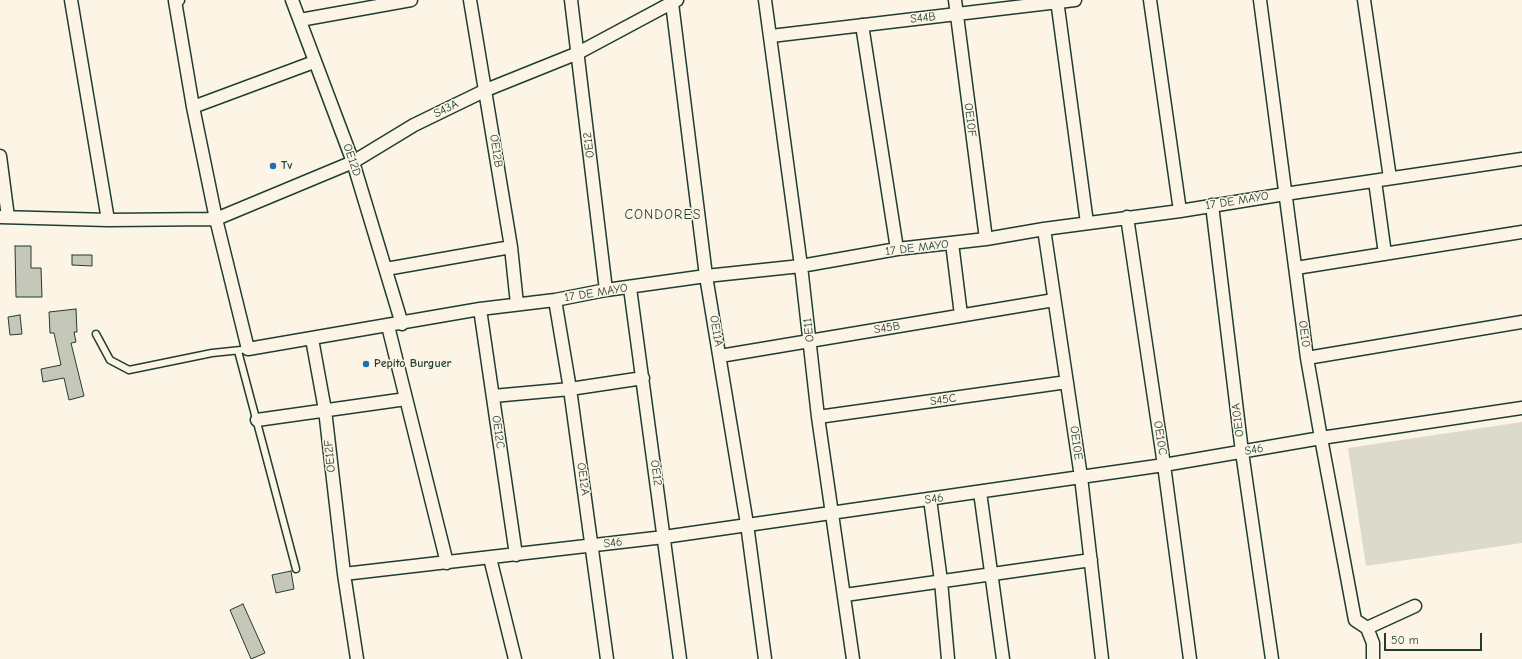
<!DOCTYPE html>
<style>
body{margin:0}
#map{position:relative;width:1522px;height:659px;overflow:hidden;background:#fcf5e5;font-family:"Comic Neue",sans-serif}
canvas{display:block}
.scale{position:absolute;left:1384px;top:633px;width:98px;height:18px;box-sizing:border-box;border:2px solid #1f3d34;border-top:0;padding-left:5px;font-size:12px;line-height:14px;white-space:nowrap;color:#1f3d34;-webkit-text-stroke:3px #fcf5e5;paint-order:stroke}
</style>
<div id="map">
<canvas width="1522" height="659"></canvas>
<div class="scale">50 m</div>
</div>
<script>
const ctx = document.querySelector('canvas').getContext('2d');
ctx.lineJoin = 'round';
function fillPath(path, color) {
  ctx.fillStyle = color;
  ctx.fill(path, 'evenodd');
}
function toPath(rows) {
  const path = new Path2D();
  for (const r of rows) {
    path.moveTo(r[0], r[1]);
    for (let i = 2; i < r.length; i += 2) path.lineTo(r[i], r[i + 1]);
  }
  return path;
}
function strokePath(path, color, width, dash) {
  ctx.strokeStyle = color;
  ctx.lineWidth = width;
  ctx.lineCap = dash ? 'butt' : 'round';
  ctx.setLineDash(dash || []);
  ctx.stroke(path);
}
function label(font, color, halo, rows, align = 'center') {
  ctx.font = font + ' "Comic Neue",sans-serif';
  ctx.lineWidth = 3;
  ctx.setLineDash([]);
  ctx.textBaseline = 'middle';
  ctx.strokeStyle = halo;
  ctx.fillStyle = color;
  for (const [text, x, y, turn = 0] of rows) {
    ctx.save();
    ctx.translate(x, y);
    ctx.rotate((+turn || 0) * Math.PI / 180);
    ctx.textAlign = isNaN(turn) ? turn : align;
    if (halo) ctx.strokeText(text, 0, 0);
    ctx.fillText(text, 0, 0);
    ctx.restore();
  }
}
fillPath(toPath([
 [1522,422,1522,543,1366,566,1348,448]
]), '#dcdacc');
const building = toPath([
 [15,246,31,246,31,268,41,268,42,297,16,297,15,246],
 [72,255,92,255,92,266,72,265,72,255],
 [76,309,77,332,74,332,76,342,71,343,84,396,69,400,64,378,43,382,41,369,61,365,54,333,50,333,49,312,76,309],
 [20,315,22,334,10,335,8,317,20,315],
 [291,571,294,589,276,593,272,575,291,571],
 [243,604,265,653,251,659,230,610,243,604]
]);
fillPath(building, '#c5c7b9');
strokePath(building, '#1f3d34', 1);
const service = toPath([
 [96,334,110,360,129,370,212,353,241,350],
 [238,351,296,569]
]);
const minor = toPath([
 [71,0,108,220],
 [178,0,175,1,193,107,216,219,248,349,480,309,555,300,606,290,706,276,801,266,897,249,986,239,1044,229,1180,211,1285,194,1522,159],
 [292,0,353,162,402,324],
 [470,0,511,247,517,304],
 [571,0,606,290],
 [765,0,801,266,818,417,853,659],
 [955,0,986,239],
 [1057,0,1087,223],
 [1150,0,1180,211],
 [1260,0,1307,358,1321,438,1355,620,1367,628,1373,643,1373,659],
 [1364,0,1390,178],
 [672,3,706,276,747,524,765,659],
 [300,20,411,0],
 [862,25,897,249],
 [771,36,1075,0],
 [193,107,314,62],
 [0,156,8,217],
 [1375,181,1385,254],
 [1212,205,1242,452,1272,659],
 [0,217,108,220,216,219,353,162,414,125,486,90,578,53,677,0],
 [1127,217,1164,465,1190,659],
 [1044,229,1081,477,1102,659],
 [952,243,961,315],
 [1296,268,1522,232],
 [386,269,511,247],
 [630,288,680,659],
 [555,300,570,389,607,659],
 [480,309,516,555],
 [388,326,447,563],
 [312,339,325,410,344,574,357,659],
 [720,356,1054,300],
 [1307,358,1522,322],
 [493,396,570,389,643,378],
 [818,417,1067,382],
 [257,420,406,399],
 [980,492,1003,659],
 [930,499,941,581,948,659],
 [490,558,515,659],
 [344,574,664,537,1164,465,1321,438,1522,408],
 [845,595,1091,560],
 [1367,628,1415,606]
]);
strokePath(service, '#1f3d34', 9);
strokePath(minor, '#1f3d34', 15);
strokePath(service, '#fcf5e5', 6);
strokePath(minor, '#fcf5e5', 12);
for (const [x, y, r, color] of [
 [273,166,4,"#1f6fb2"],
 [366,364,4,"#1f6fb2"]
]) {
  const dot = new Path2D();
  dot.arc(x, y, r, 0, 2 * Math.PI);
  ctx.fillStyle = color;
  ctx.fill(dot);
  strokePath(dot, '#fcf5e5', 1.5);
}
label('12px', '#1f3d34', '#fcf5e5', [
 ["S44B",923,18,-6],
 ["S43A",446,109,-26],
 ["OE10F",970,120,83],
 ["OE12",589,145,-97],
 ["OE12B",496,151,81],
 ["OE12D",352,160,71],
 ["17 DE MAYO",1237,201,-9],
 ["17 DE MAYO",917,248,-7],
 ["17 DE MAYO",596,293,-9],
 ["S45B",887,328,-9],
 ["OE11",809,330,-96],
 ["OE11A",716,331,80],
 ["OE10",1304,334,83],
 ["S45C",943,400,-8],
 ["OE10A",1238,420,-97],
 ["OE12C",498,432,82],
 ["OE10C",1160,438,81],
 ["OE10E",1076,443,82],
 ["S46",1254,450,-10],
 ["OE12F",330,456,-96],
 ["OE12",656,473,82],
 ["OE12A",583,479,82],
 ["S46",934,499,-8],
 ["S46",613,543,-7]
]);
label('bold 12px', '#1f3d34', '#fcf5e5', [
 ["Tv",281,166],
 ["Pepito Burguer",374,364]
], 'left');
ctx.letterSpacing = '1px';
label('14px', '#1f3d34', '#fcf5e5', [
 ["CONDORES",663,215]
]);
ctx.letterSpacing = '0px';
</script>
